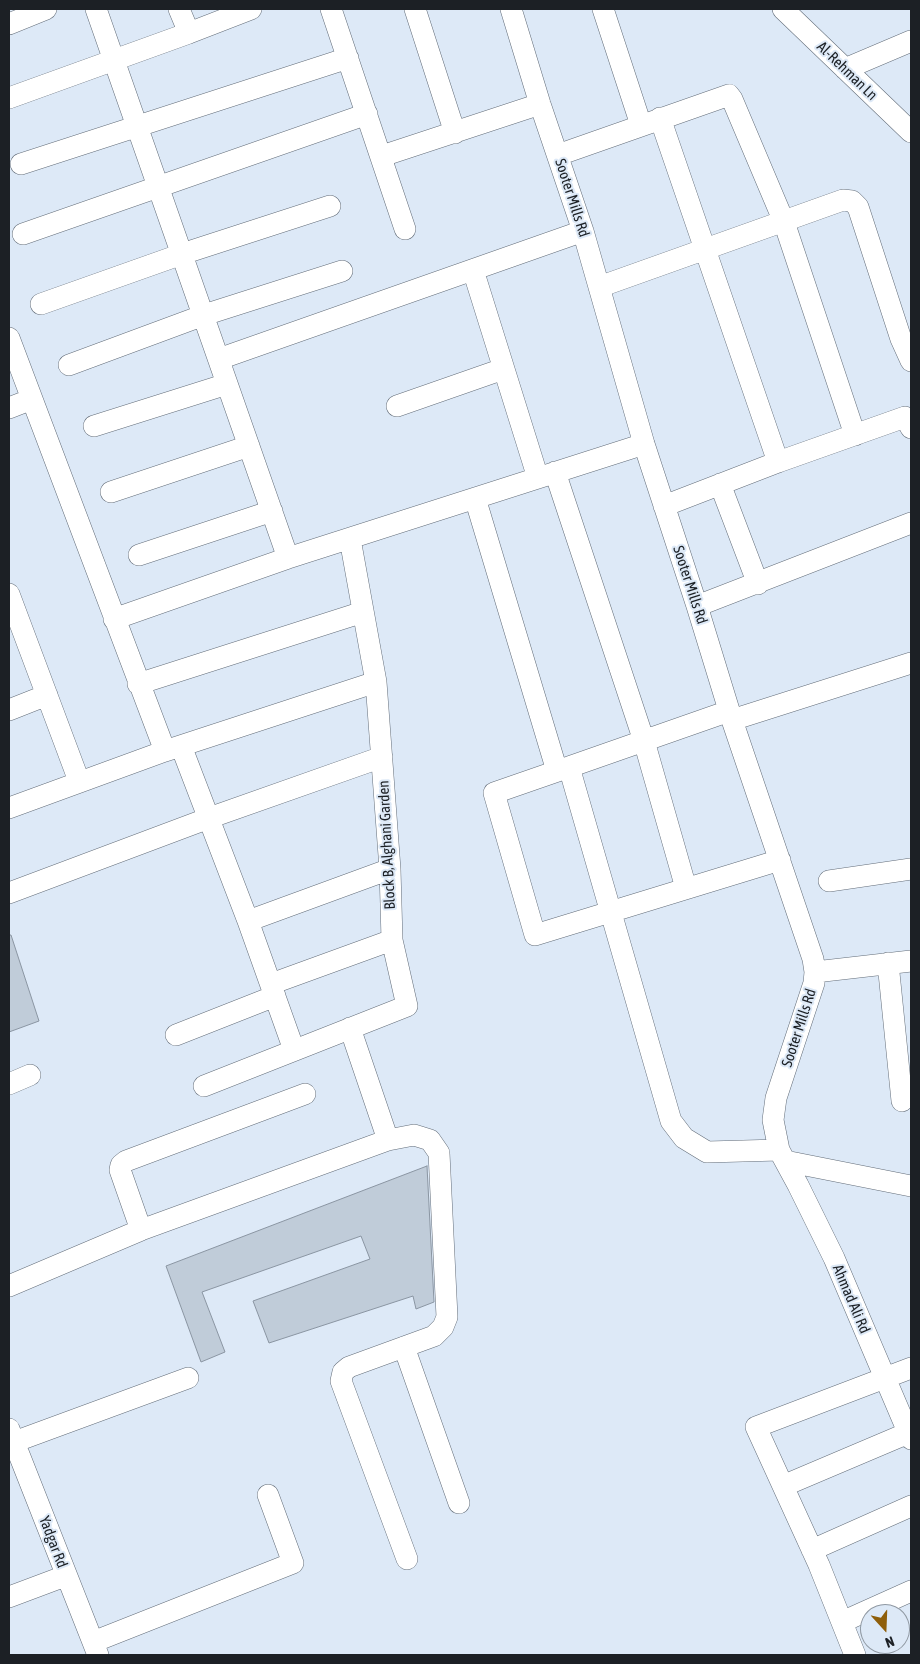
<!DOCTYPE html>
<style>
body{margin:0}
#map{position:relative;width:920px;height:1664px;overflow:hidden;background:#dde9f7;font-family:"Asap Condensed",sans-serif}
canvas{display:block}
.frame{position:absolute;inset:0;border:10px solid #1c2025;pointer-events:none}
.north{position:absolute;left:860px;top:1604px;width:50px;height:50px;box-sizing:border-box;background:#dde9f7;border:1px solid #9099a3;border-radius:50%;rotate:160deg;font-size:14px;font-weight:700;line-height:20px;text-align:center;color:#1c2025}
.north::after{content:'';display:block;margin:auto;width:18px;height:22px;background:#8f5f0b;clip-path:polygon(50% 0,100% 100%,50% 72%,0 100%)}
</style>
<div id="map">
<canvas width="920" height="1664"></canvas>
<div class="frame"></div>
<div class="north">N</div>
</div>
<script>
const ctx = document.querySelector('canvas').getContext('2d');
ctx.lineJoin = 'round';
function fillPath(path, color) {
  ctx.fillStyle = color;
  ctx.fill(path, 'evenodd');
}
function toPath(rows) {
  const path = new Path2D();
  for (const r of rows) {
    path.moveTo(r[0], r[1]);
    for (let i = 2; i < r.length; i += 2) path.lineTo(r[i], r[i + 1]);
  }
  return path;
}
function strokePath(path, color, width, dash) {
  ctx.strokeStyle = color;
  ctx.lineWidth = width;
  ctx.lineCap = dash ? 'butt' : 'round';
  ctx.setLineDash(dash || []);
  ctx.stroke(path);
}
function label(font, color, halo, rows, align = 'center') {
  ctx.font = font + ' "Asap Condensed",sans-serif';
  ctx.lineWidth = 4;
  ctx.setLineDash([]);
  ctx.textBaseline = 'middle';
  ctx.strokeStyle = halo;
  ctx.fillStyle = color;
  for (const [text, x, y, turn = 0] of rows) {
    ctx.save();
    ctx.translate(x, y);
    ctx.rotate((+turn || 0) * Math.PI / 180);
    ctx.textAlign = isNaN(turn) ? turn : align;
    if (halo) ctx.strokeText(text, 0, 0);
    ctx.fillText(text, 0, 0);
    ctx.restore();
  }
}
const building = toPath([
 [9,935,11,935,39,1021,9,1032,9,935],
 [427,1166,434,1302,416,1309,413,1296,269,1343,253,1301,370,1259,361,1236,202,1292,225,1352,201,1362,166,1266,427,1166]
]);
fillPath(building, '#c0ccd9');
strokePath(building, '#8a95a2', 1);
const minor = toPath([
 [96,9,288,558],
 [179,9,189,33],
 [331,9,405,229],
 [415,9,455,133],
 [511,9,540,104,583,231,644,444,697,606,732,720,813,959,815,972,814,983,776,1098,773,1120,779,1150,798,1185,834,1258,911,1439],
 [603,9,641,125],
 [783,9,911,132],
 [9,24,46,9],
 [845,69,911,41],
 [9,98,189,33,251,9],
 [660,118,778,462],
 [558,155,729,95,732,99,784,222,855,435],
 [382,156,540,104],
 [21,164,348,58],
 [23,234,367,114],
 [473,270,538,478],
 [599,287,843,200,852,201,858,207,901,339,911,361],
 [41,304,182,254,330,206],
 [9,338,32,399,9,408],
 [219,359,583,231],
 [69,365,204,315,342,271],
 [32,399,165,751,376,682],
 [397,406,503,369],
 [94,426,227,384],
 [555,472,644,741,686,888],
 [720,484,758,584],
 [111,492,249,446],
 [475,498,557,771],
 [664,506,778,462,905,417,911,428],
 [139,555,272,511],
 [9,594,79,781],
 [697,606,911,523],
 [114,619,288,558,644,444],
 [138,684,363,612],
 [9,710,47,695],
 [729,711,569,767,671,1121,684,1138,707,1152,779,1150],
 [732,720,911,663],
 [181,746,248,921,294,1050],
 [569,767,494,793,535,935,780,860],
 [9,808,165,751],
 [829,881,911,869],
 [9,893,209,818,382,757],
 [248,921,390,869],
 [888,963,902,1101],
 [815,972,911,961],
 [271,984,392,940],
 [350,1028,388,1140],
 [176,1035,275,996],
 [9,1084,30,1075],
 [204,1086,407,1006,392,940,390,869,376,682,350,539],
 [785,1161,911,1186],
 [141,1230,120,1170,121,1165,126,1161,305,1094],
 [9,1286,141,1230,388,1140,414,1135,430,1140,439,1153,447,1317,443,1327,434,1336,349,1367,343,1372,341,1381,407,1559],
 [404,1347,459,1503],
 [9,1429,98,1655],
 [14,1442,188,1378],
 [783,1486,908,1433],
 [812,1550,911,1506],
 [9,1597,65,1576],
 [842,1622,911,1591],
 [93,1642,293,1563,268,1495],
 [855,1655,819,1565,756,1427,911,1368]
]);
strokePath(minor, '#636d79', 22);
strokePath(minor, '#fff', 21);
label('15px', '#1c2025', '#dde9f7', [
 ["Al-Rehman Ln",847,71,44],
 ["Sooter Mills Rd",572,198,72],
 ["Sooter Mills Rd",690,585,72],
 ["Block B, Alghani Garden",387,845,-93],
 ["Sooter Mills Rd",799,1028,-72],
 ["Ahmad Ali Rd",851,1299,67],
 ["Yadgar Rd",53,1542,69]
]);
</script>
